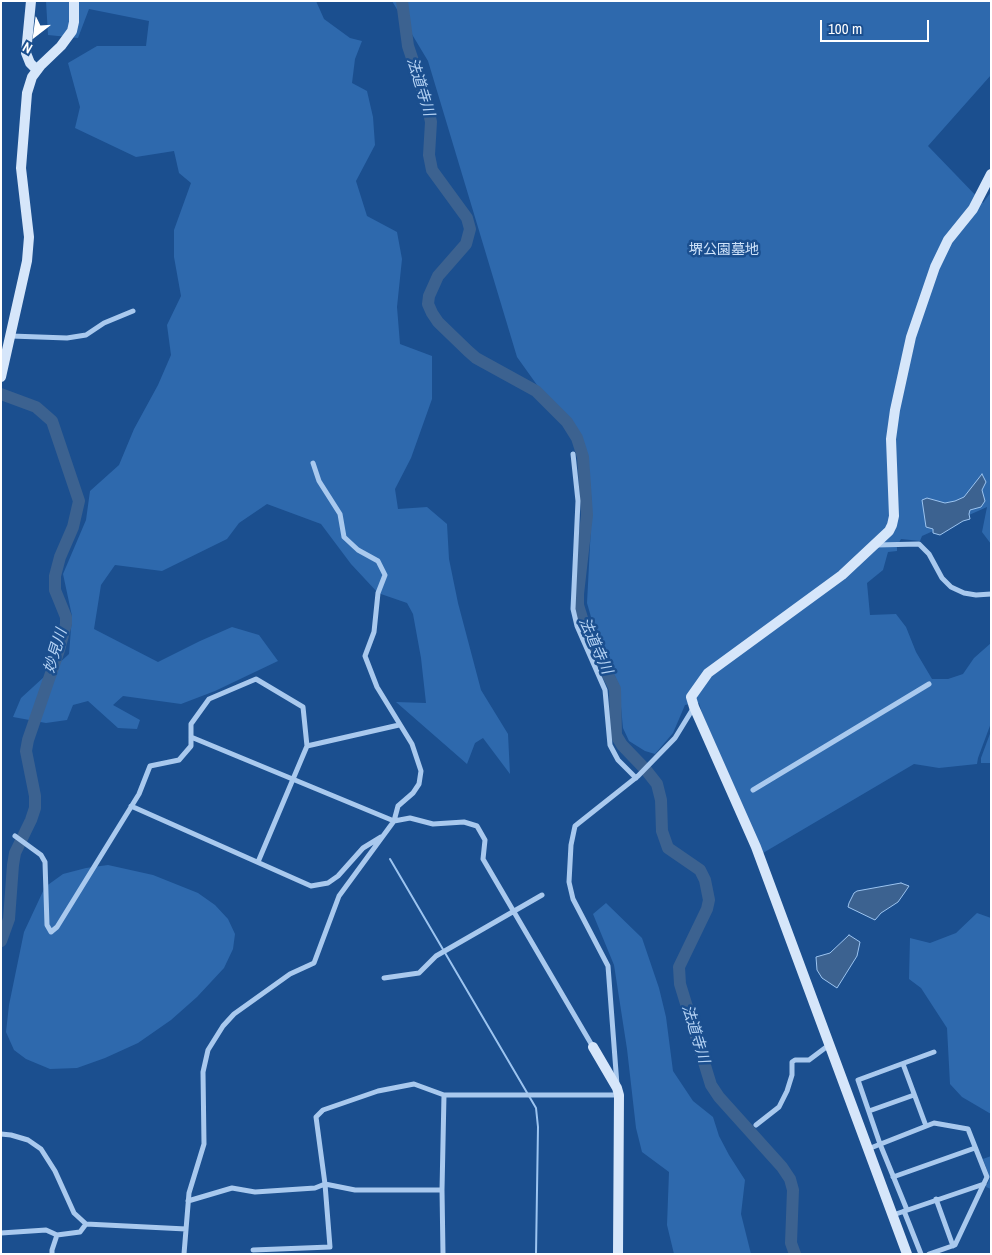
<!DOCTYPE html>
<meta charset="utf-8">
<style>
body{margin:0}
#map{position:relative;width:992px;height:1255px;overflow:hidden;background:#1b4f8f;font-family:"Archivo Narrow",sans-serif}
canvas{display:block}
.frame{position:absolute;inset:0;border:2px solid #fff;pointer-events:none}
.north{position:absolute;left:10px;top:10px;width:50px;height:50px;-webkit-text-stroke:4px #1b4f8f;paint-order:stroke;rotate:210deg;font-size:14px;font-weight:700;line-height:20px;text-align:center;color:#fff}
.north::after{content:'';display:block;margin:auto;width:18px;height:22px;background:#fff;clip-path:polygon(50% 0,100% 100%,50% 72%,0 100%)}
.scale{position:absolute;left:820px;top:20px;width:109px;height:22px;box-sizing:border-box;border:2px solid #fff;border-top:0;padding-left:6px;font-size:15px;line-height:18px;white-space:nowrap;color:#fff;-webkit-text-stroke:4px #1b4f8f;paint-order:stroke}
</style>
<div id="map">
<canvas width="992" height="1255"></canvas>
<div class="frame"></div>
<div class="north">N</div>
<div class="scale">100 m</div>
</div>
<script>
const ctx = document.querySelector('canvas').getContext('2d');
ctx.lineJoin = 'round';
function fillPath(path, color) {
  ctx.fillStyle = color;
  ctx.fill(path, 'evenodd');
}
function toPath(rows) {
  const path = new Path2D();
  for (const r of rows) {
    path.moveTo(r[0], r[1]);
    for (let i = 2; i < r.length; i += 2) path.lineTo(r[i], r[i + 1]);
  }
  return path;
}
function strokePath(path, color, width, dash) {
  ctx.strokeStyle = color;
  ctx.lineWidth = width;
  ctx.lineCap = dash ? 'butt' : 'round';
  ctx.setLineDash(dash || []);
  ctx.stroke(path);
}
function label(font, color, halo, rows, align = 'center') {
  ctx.font = font + ' "Archivo Narrow","Noto Sans JP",sans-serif';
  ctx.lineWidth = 5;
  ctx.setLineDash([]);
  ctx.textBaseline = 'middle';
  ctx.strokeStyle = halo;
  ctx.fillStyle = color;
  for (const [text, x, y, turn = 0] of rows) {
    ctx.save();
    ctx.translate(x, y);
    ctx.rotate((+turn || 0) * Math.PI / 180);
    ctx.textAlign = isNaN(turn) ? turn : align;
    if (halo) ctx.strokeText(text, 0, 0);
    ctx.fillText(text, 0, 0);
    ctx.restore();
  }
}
fillPath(toPath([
 [46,1,316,1,324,19,350,38,362,41,355,59,352,83,367,91,373,117,375,145,356,181,367,216,397,232,402,259,397,307,400,344,432,356,432,399,411,458,395,489,398,509,427,507,447,524,449,559,458,603,481,690,508,734,510,774,483,738,475,743,467,764,396,702,426,703,421,658,413,614,407,603,378,593,351,564,321,524,267,504,239,523,227,539,162,571,115,565,101,585,94,629,158,662,200,641,232,627,259,635,278,661,215,691,181,704,123,696,113,705,140,720,137,729,118,728,88,701,73,705,67,720,46,723,13,717,21,698,69,654,72,616,63,574,86,520,90,491,119,465,134,429,158,385,171,355,167,325,181,296,174,257,174,230,191,183,179,173,174,151,136,157,75,128,80,107,68,63,97,46,146,46,149,21,89,9,78,38,48,35],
 [392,1,991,1,991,75,928,146,983,203,991,192,991,544,982,532,987,507,922,536,920,541,901,539,897,546,897,551,888,552,883,570,867,583,870,615,896,614,906,627,916,652,932,679,948,679,963,674,974,658,991,643,991,723,978,758,977,764,939,768,914,764,763,853,702,713,699,703,685,705,673,733,655,754,645,751,629,741,623,728,619,686,593,624,587,603,592,507,588,457,568,420,537,385,517,357,428,61],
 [991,731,991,763,981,763,981,758],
 [108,865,153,875,198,893,215,905,228,919,235,934,233,949,224,968,197,997,171,1020,138,1043,105,1058,77,1068,50,1069,26,1059,14,1050,6,1032,9,1005,24,932,45,887,63,874,86,868],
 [606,903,642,938,659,988,666,1017,673,1071,693,1101,713,1117,719,1136,729,1155,745,1180,741,1214,751,1254,674,1254,667,1225,669,1172,642,1152,636,1128,627,1049,614,965,593,914],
 [977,913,991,918,991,1114,962,1097,950,1084,947,1028,921,988,909,979,910,938,930,943,956,933],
 [991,1156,991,1189,986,1187,990,1178,983,1159]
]), '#2e69ad');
const water = toPath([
 [982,474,986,482,982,490,985,501,981,507,970,510,969,514,970,519,963,521,940,535,933,533,933,529,926,527,922,500,927,498,945,503,955,501,964,497,982,474],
 [901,883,909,886,905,892,898,902,881,913,875,920,848,907,849,903,854,893,857,891,901,883],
 [849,935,860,942,857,956,837,988,822,978,817,970,816,957,830,953,849,935]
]);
fillPath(water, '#3c6290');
strokePath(water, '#9cc4f0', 1);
strokePath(toPath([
 [390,859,536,1108,538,1127,536,1254]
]), '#9cc4f0', 2);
strokePath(toPath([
 [402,1,408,46,427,103,431,122,429,155,432,170,467,218,470,229,466,244,438,276,429,296,428,304,432,313,438,322,468,351,476,358,536,391,567,422,577,438,583,457,587,515,578,594,578,605,585,628,615,689,616,735,622,745,646,770,657,784,661,800,662,831,668,848,700,870,705,880,709,900,707,909,679,967,680,984,711,1085,719,1097,782,1167,790,1179,793,1190,791,1243,795,1254],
 [1,394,36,407,52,421,79,501,73,527,60,557,55,576,55,590,66,617,66,624,59,650,28,740,26,751,35,796,35,808,31,820,15,853,13,865,9,919,1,941]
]), '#3c6290', 12);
strokePath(toPath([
 [11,336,67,338,86,335,104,323,133,311],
 [573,454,578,501,573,609,577,626,605,690,610,745,618,760,636,778],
 [876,545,919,544,929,554,942,578,951,587,964,593,976,595,991,594],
 [191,737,394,821,398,806,413,793,419,784,421,771,412,744,377,687,365,656,374,632,378,593,385,575,378,561,358,550,344,537,340,514,319,481,313,463],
 [753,790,929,684],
 [131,806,311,886,328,883,338,876,363,848,381,837],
 [15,836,41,855,45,862,47,925,51,932,57,927,139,794,150,766,179,760,191,746,191,724,209,699,256,679,303,707,307,746],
 [258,862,307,746,399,725],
 [384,978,419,973,436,956,542,895],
 [903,1064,926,1126],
 [617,1085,608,966,573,899,569,882,571,845,575,826,638,776,675,738,694,707],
 [869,1111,914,1095],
 [756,1125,779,1107,787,1091,792,1075,792,1062,795,1060,809,1060,829,1045],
 [1,1134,11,1135,28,1140,41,1149,55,1171,74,1213,86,1224,186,1229],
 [868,1149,934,1123,968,1129,987,1177,955,1245,929,1254],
 [893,1177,975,1148],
 [442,1190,355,1190,325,1184,316,1117,323,1110,378,1091,414,1084,444,1095,618,1095],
 [936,1199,953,1246],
 [188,1201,232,1188,255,1192,315,1188,325,1184,330,1247,253,1250],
 [907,1210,880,1144,858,1080,934,1052],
 [904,1211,921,1254],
 [893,1215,984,1184],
 [1,1233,46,1230,57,1235],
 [52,1254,52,1250,57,1235,80,1232,86,1224],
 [184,1254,189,1193,204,1144,203,1072,208,1050,223,1026,234,1014,290,974,314,963,339,896,394,821,410,818,433,824,464,822,477,826,485,840,483,859,593,1047],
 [443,1254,442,1190,444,1095]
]), '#a9c9ee', 5);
strokePath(toPath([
 [31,1,26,53,30,63,37,70],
 [1,377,27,261,29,237,21,168,27,93,32,77,41,65,61,46,72,31,74,22,74,1],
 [593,1047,617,1088,619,1095,618,1254],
 [907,1254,756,847,694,707,691,697,708,673,842,575,889,531,892,525,894,516,891,439,895,410,911,337,935,267,948,240,973,209,991,174]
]), '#d6e6fa', 10);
label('14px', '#cfe3fa', '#1b4f8f', [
 ["堺公園墓地",724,250]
]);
label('italic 15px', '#b5d3f5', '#1b4f8f', [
 ["法道寺川",420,87,73],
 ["法道寺川",595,646,66],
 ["妙見川",56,651,-73],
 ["法道寺川",695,1034,73]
]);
</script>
